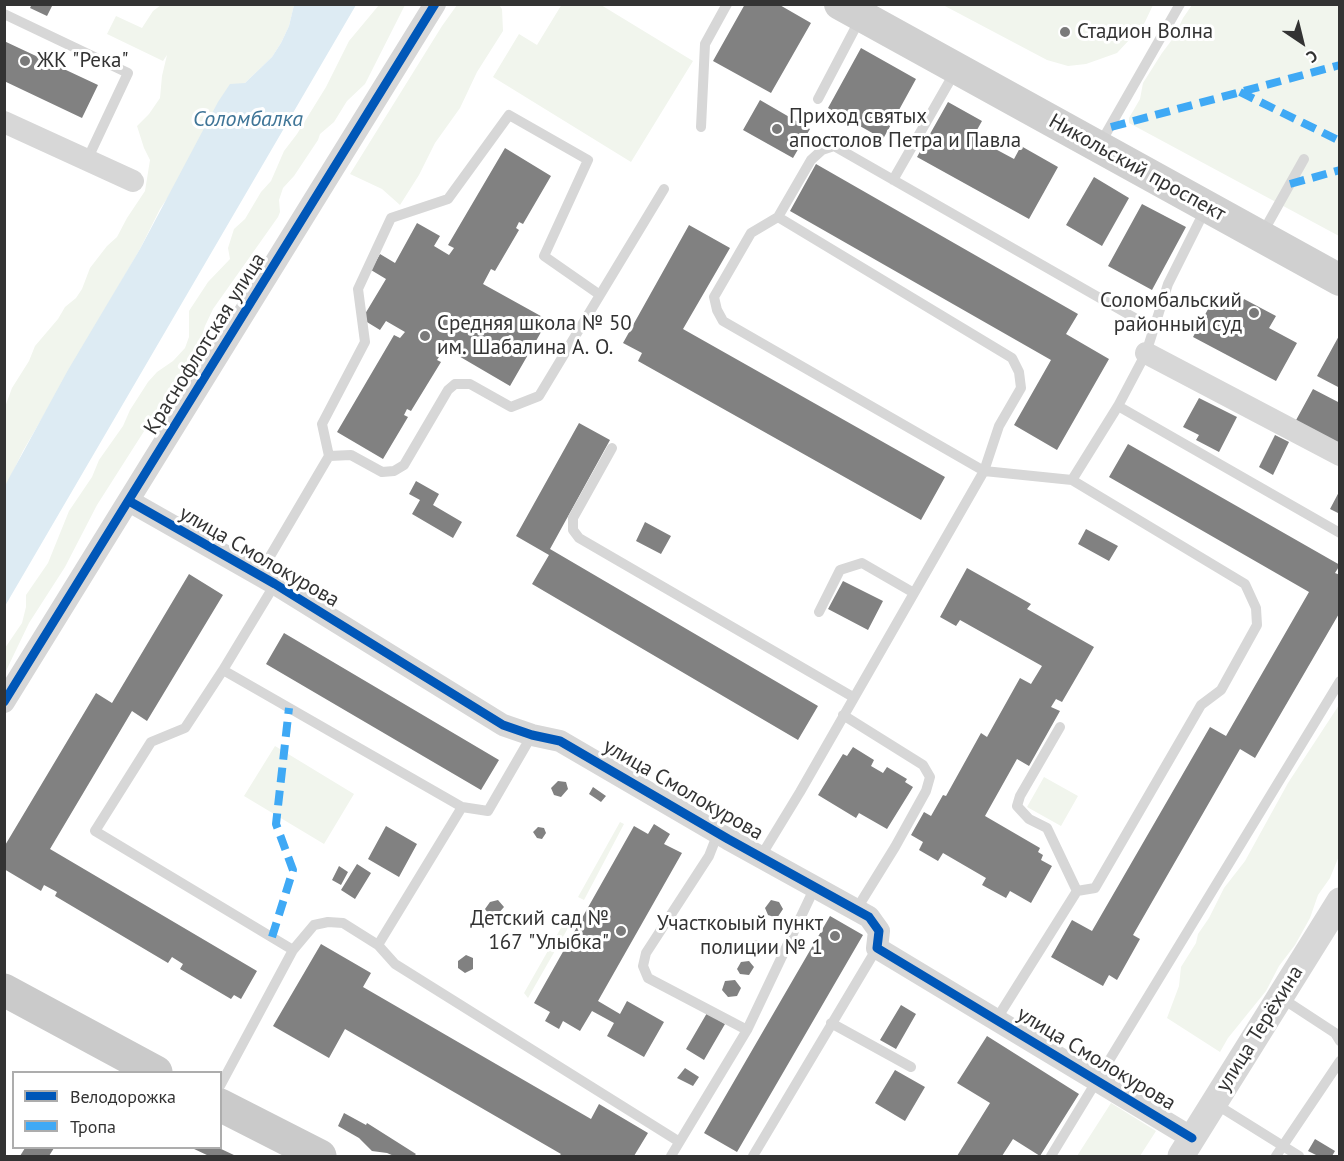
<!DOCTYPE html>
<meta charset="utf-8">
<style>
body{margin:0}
#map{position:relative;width:1344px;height:1161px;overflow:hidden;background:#fff;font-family:"PT Sans",sans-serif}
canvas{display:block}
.frame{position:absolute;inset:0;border:6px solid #333;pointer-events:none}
.legend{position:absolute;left:12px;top:1071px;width:210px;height:78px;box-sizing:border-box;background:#fff;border:2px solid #adadad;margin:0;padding:8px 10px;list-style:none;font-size:18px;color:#333}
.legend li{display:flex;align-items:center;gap:12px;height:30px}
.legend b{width:30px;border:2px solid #adadad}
.north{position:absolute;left:1272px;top:12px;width:60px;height:60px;-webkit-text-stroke:4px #fff;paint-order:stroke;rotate:145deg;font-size:16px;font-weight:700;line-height:24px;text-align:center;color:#333}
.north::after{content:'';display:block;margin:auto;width:21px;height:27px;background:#333;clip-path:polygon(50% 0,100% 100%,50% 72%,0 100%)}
</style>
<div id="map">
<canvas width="1344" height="1161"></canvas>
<div class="frame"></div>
<ul class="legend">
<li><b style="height:8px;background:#0057b8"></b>Велодорожка</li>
<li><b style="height:8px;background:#3fa9f5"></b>Тропа</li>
</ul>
<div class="north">С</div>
</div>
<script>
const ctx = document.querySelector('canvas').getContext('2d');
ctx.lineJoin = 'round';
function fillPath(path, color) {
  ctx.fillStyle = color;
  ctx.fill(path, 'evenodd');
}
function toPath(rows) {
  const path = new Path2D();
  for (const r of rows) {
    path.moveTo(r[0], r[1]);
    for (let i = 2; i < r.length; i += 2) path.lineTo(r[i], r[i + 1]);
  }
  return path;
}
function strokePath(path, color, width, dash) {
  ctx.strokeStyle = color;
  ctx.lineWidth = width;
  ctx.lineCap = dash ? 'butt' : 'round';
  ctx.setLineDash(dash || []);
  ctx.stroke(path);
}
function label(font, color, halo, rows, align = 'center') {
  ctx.font = font + ' "PT Sans",sans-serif';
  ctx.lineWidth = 6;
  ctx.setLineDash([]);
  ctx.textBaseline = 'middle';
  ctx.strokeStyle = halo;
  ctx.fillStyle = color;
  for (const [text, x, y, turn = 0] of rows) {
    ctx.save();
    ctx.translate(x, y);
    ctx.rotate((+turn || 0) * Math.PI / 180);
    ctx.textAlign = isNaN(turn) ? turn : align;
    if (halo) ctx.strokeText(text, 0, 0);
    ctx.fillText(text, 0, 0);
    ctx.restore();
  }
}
fillPath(toPath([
 [562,4,601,5,693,61,631,162,493,77,519,34,537,45],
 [161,5,294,5,289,26,281,43,272,57,245,83,160,209,140,249,23,451,5,488,5,407,12,388,29,361,35,346,58,319,65,307,76,298,82,289,90,268,107,246,117,237,127,218,145,191,150,160,144,148,137,126,149,114,160,98,162,76,167,55,163,61,107,34,116,16,142,28,153,11],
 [379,5,405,5,365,84,347,101,334,122,320,134,318,140,294,176,283,188,279,200,280,212,278,217,213,309,205,326,194,360,176,381,97,505,65,567,29,623,5,673,5,648,22,623,26,607,26,595,48,563,69,511,92,477,99,460,123,426,130,410,148,382,157,372,173,361,185,348,189,337,189,311,208,282,230,259,228,248,234,229,245,219,261,192,271,181,284,151,297,134,326,87,349,41],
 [457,5,499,5,502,9,503,31,477,72,460,108,435,143,419,175,400,205,382,189,350,174,442,26],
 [943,5,1153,5,1144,24,1117,53,1086,64,1068,66,1047,60],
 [1192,5,1339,5,1339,236,1129,123,1129,118,1140,99,1143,83,1162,53,1174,37,1183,18],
 [1339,705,1339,856,1330,878,1318,895,1310,918,1295,945,1279,966,1266,991,1228,1038,1220,1052,1167,1018,1179,986,1181,967,1196,943,1198,934,1209,918,1224,888,1245,861,1288,783],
 [275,746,354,794,324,844,244,796],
 [1044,777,1078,796,1061,826,1027,807],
 [620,822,624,824,584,900,578,897],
 [566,919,572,921,528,998,524,993],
 [1111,1103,1156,1131,1140,1156,1077,1156]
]), '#f1f5ed');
fillPath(toPath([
 [294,5,356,5,5,606,4,488,9,478,68,370,140,249,218,102,230,84,245,83,272,57,281,43,289,26]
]), '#ddebf3');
fillPath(toPath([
 [32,4,53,4,47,16,30,8],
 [745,4,778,4,811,23,771,93,713,61],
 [4,41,98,85,82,118,4,81],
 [861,48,916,79,883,139,828,108],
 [760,100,810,129,793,158,743,130],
 [948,102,982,121,973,137,1014,159,1021,146,1058,167,1029,219,917,157],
 [505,148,551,176,523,224,519,222,516,228,519,230,495,271,491,269,483,284,548,320,510,386,445,348,437,360,441,362,411,411,407,409,404,415,408,417,383,459,337,432,394,335,400,338,405,332,386,321,380,330,362,319,386,279,371,270,380,254,395,263,417,223,440,236,434,246,449,255,454,248,448,245],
 [816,164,1078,314,1066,334,1109,359,1057,450,1014,425,1051,360,790,211],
 [1094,177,1129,198,1102,246,1066,225],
 [1142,204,1186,227,1152,290,1108,266],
 [689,225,730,248,683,329,945,477,921,520,638,361,642,353,623,343],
 [1214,298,1238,311,1244,299,1259,307,1276,316,1269,328,1297,343,1276,381,1193,337],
 [1340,334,1340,388,1317,376],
 [1313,389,1340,403,1340,445,1295,422],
 [1199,398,1237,417,1219,452,1196,440,1199,435,1183,427],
 [579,423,610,440,550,549,818,706,798,740,532,584,549,555,516,536],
 [1275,435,1289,442,1273,475,1259,467],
 [1128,444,1340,565,1335,573,1340,575,1340,612,1255,758,1240,749,1133,935,1140,939,1117,980,1109,975,1103,986,1051,957,1072,920,1092,931,1210,727,1226,736,1309,592,1109,477],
 [416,481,439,494,433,505,462,522,453,538,412,514,420,500,409,494],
 [1340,490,1340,514,1330,509],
 [645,522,671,536,661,554,636,541],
 [1086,529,1118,546,1109,561,1078,544],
 [967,568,1031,604,1027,609,1094,647,1062,702,1056,699,1051,707,1060,711,1029,766,1017,759,985,816,1040,848,1038,852,1043,855,1041,860,1052,866,1031,903,1010,891,1006,898,982,885,986,878,943,853,938,861,919,850,923,842,911,835,924,812,931,816,943,795,946,796,981,733,987,737,1020,678,1031,684,1042,666,960,620,956,626,940,617],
 [189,574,223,595,147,721,132,711,50,849,257,971,241,999,234,995,231,999,180,969,183,964,172,957,168,963,55,896,57,892,44,885,41,891,4,869,4,847,96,693,112,703],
 [843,581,883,601,868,630,828,609],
 [284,633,499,760,481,790,266,664],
 [853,747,874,760,871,766,883,773,887,767,907,779,905,782,913,787,887,829,859,813,856,818,818,795,843,754,847,756],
 [558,781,566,782,568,789,561,797,554,795,551,788],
 [593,787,606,796,601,802,589,794],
 [654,824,670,834,664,844,682,853,598,1001,620,1014,627,1001,664,1022,644,1057,607,1036,614,1023,592,1011,580,1031,563,1021,559,1029,545,1021,550,1012,534,1003,634,826,648,834],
 [386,826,417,844,399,877,368,859],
 [538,827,544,828,546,833,542,839,537,838,533,832],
 [357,864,371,873,355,899,341,890],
 [339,866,348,872,341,885,332,880],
 [498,900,504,907,497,915,490,916,485,909,490,902],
 [771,900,779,902,783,909,777,918,768,915,765,908],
 [830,916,863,935,737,1152,704,1133],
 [758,940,764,948,760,955,752,955,748,949,750,941],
 [321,944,371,973,363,987,591,1119,599,1104,648,1133,634,1156,559,1156,561,1154,345,1029,329,1058,273,1026],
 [466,955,473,958,473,969,465,973,458,968,458,961],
 [749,961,754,967,749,975,740,974,737,969,741,962],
 [735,980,741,988,737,996,728,997,722,990,725,981],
 [901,1005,916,1014,896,1049,880,1040],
 [707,1013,725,1024,704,1060,686,1049],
 [987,1036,1079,1094,1040,1156,1013,1139,1002,1156,957,1156,990,1103,957,1083],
 [685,1068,699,1077,693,1086,677,1078],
 [895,1070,925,1087,905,1121,875,1103],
 [344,1113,366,1125,367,1123,416,1154,414,1156,394,1156,387,1153,372,1151,359,1138,338,1126],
 [1315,1139,1335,1151,1332,1156,1318,1156,1308,1151],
 [25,1148,54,1148,49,1156,20,1156],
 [192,1148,219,1148,236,1156,209,1156]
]), '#818181');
strokePath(toPath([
 [4,14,128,73,87,160],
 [818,99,860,19],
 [701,127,705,44,727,4],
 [1100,144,1180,4],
 [893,180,956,70],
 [778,217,751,233,714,297,717,310,723,321,984,471,1072,480,1245,584,1256,608,1257,625,1221,690,1201,705,1095,888,1077,891,996,1020],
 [1262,234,1304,159],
 [1118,406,1340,533],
 [612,448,573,518,573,530,579,538,853,697],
 [329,456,322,424,365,342,358,289,391,218,448,199,509,115,588,160,544,256,600,295],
 [1072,480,1118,406,1146,353,1168,284,1205,210],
 [259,575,329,456,351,455,382,472,394,471,404,465,448,390,455,384,470,384,511,407,539,396,664,189],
 [275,584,223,670,462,807],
 [819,612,840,570,862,563,914,593],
 [223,670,185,728,151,742,95,831,293,950],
 [843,715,923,765,930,777,926,791,895,847,856,910],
 [1060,727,1020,796,1017,806,1029,819,1047,828,1077,891],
 [718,833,709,856,646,953,643,966,648,978,747,1030],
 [761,856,800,792,984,471,999,426,1021,388,1019,372,1012,358,778,217,811,160,822,150,834,146,1154,329],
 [378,945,462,807,488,811,532,735],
 [1280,997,1335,1033,1340,1041],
 [831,1023,911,1067],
 [220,1086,293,950,314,925,328,922,343,923,378,945,395,964,678,1141],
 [1214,1103,1299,1156],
 [671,1156,747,1030,815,887],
 [753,1156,877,948],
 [1051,1156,1340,681],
 [1276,1156,1340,1061]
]), '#d7d7d7', 10);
strokePath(toPath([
 [4,122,133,181],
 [1146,353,1340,455],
 [129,501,275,584,503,725,532,735,560,741,728,839,869,917,879,931,877,948,1192,1138],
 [4,702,435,4]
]), '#d7d7d7', 22);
strokePath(toPath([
 [1181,1156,1340,901]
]), '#d7d7d7', 27);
strokePath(toPath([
 [840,4,1340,280]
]), '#d0d0d0', 32);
strokePath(toPath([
 [4,990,156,1072],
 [220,1105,320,1156]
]), '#cacaca', 33);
strokePath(toPath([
 [1240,92,1340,141],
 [1111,127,1340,65],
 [1290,184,1340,170],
 [272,937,293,870,276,824,289,708]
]), '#3fa9f5', 8, [15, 8]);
strokePath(toPath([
 [129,501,275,584,503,725,532,735,560,741,728,839,869,917,879,931,877,948,1192,1138],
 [4,702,435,4]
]), '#0057b8', 9);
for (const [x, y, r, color] of [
 [1065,32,6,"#7a7a7a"],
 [25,61,6,"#7a7a7a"],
 [777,129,6,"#7a7a7a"],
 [1254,313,6,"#7a7a7a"],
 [425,336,6,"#7a7a7a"],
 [621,931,6,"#7a7a7a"],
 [835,936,6,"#7a7a7a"]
]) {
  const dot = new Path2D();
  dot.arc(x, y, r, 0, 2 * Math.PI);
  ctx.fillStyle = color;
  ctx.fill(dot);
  strokePath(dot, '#fff', 2);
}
label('21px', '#333', '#fff', [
 ["Стадион Волна",1077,32],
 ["ЖК \"Река\"",37,61],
 ["Приход святых",789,117],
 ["апостолов Петра и Павла",789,141],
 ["Соломбальский",1242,301,"right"],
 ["районный суд",1242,325,"right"],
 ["Средняя школа № 50",437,324],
 ["им. Шабалина А. О.",437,348],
 ["Детский сад №",609,919,"right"],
 ["167 \"Улыбка\"",609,943,"right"],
 ["Участкоыый пункт",823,924,"right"],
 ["полиции № 1",823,948,"right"]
], 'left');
label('21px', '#333', '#fff', [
 ["Никольский проспект",1137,168,29],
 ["Краснофлотская улица",205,344,-58],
 ["улица Смолокурова",259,557,30],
 ["улица Смолокурова",683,790,30],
 ["улица Терёхина",1260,1029,-58],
 ["улица Смолокурова",1096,1059,31]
]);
label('italic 22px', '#3f7597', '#fff', [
 ["Соломбалка",248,120]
]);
</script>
